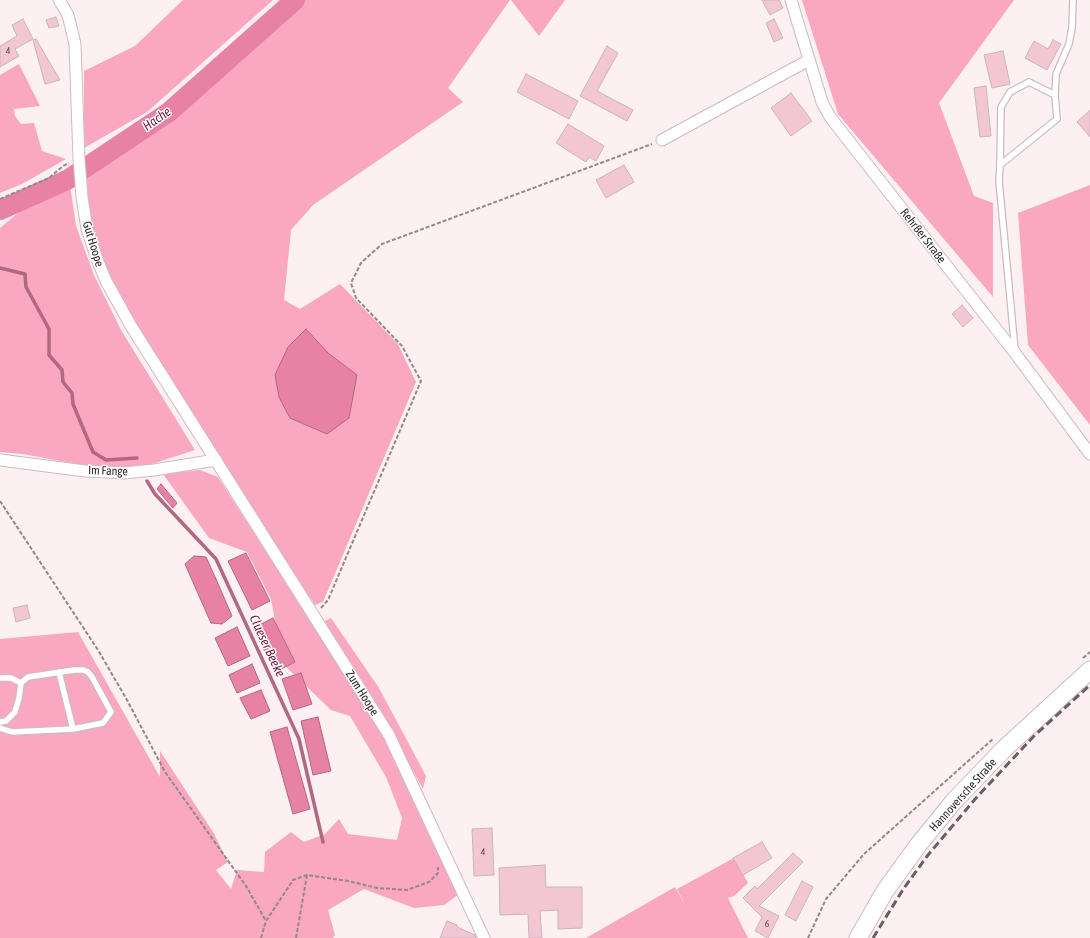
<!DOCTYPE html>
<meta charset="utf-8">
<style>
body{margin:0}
canvas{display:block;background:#fdf0f3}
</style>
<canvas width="1090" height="938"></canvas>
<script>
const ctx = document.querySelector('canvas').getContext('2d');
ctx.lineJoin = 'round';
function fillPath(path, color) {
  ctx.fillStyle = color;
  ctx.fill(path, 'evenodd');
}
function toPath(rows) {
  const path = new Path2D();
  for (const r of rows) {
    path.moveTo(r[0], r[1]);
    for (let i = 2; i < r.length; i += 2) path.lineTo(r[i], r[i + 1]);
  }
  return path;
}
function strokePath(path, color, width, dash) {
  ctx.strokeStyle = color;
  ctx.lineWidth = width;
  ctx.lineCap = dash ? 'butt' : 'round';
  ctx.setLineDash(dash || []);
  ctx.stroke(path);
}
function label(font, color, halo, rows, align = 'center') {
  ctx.font = font + ' "Asap Condensed",sans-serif';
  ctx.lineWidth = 3;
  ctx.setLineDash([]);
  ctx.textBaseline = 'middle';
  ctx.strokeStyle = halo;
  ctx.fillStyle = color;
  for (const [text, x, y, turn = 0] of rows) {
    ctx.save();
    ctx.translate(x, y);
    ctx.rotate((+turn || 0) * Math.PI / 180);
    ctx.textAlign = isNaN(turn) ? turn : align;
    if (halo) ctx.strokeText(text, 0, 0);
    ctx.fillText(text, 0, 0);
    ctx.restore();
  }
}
fillPath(toPath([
 [183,0,273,0,147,112,84,148,84,71,135,46],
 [303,0,510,0,448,88,463,102,313,205,291,230,284,300,300,309,340,284,398,344,416,382,323,602,315,605,220,459,135,323,100,256,94,236,88,203,87,179,103,163,186,106,194,97],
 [511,0,565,0,539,36],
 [802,0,1014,0,939,103,974,196,993,203,993,297,838,114],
 [19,64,40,106,14,109,15,116,21,124,34,123,42,151,66,159,22,184,0,193,0,75],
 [70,185,76,226,94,275,121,330,195,450,152,464,124,468,87,466,23,454,0,452,0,228,37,197],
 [1090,185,1090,425,1028,345,1018,213],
 [200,470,218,477,385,737,459,894,444,905,414,908,364,889,328,910,335,935,333,938,0,938,0,639,78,632,160,777,160,751,213,832,228,862,216,870,231,889,237,870,264,872,265,852,291,832,304,842,325,834,339,819,348,834,397,840,402,818,386,777,350,716,331,710,283,664,271,599,247,552,209,538,163,474],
 [331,618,379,688,426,776,423,789,392,733,323,622],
 [734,858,748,883,734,896,728,898,748,938,586,938,675,887,687,908,677,889]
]), '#faa7c2');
const water = toPath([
 [306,329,328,353,357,375,349,418,327,434,290,418,279,397,275,375,288,347,306,329],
 [161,484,177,503,173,508,157,489,161,484],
 [246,553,270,601,252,610,228,561,246,553],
 [194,556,206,557,216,579,232,616,222,624,211,623,185,564,194,556],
 [273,618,295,662,275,672,253,628,273,618],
 [237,627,250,656,228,666,215,638,237,627],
 [252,664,260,683,237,693,229,675,252,664],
 [301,673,312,704,293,710,282,679,301,673],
 [261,690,270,711,251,719,240,698,261,690],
 [318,717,331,771,313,775,301,721,318,717],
 [287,727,310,809,293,814,270,732,287,727]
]);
fillPath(water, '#e782a5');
strokePath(water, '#b16881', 1);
strokePath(toPath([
 [0,268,25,274,26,287,49,329,49,355,62,370,63,382,72,393,73,404,93,452,106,460,137,458],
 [147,481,155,494,216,559,299,739,323,842]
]), '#b16881', 3.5);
strokePath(toPath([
 [0,210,67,180,169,112,295,0]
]), '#e782a5', 20);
const building = toPath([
 [762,0,779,0,783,8,770,15,762,0],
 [56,17,59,26,49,28,46,20,56,17],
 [23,19,33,39,15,49,19,56,0,67,0,46,17,36,12,25,23,19],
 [774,19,783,38,774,42,766,23,774,19],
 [36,39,60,80,45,84,33,40,36,39],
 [1053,40,1061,44,1047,70,1025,58,1034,41,1048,49,1053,40],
 [607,46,618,53,597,91,633,110,627,121,580,96,607,46],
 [1003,51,1010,84,992,88,984,55,1003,51],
 [526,74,578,101,569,119,517,92,526,74],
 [986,86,991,136,980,137,974,88,986,86],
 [791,93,812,121,791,136,771,108,791,93],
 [1090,110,1090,137,1077,122,1090,110],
 [568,124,604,146,596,161,589,157,586,162,556,143,568,124],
 [624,165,634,182,606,198,596,180,624,165],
 [962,305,973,318,963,327,952,314,962,305],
 [27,605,30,618,16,622,13,608,27,605],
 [492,828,494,875,474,876,472,829,492,828],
 [762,842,772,858,743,875,733,858,762,842],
 [793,853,803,862,759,906,779,916,768,938,755,931,762,917,743,898,755,886,757,889,793,853],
 [545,865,546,887,582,887,582,928,558,929,558,910,540,911,542,938,529,938,528,914,500,915,499,868,545,865],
 [802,881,813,887,796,921,785,915,802,881],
 [447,921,457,925,457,927,475,935,476,938,440,938,447,921]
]);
fillPath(building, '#f2c6d3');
strokePath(building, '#c9b5bb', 1);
const service = toPath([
 [1055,95,1056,74,1069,44,1072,28,1073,0],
 [1000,165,1057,119,1055,95,1029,82,1010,92,1001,107,1000,165,999,181,1015,350],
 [59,672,73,729],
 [0,678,11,678,21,683],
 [0,722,6,721,15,712,19,698,21,683,28,677,74,670,83,670,88,672,92,677,111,712,103,723,73,729,12,732,0,728]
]);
const minor = toPath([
 [59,0,68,15,75,44,79,159,82,197,87,229,97,259,106,281,131,326,389,735,484,938],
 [791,0,822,102,830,117,1015,353,1090,454],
 [662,140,809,60],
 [0,460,85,471,124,473,154,470,216,460]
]);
const primary = toPath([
 [858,938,885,891,919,844,954,801,1004,749,1090,670]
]);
strokePath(service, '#cebac0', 8);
strokePath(minor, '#cebac0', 13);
strokePath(primary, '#cebac0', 19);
strokePath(toPath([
 [0,199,49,178,63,166,69,163],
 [0,501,98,650,127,700,165,772,246,886,266,921],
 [321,608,328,600,421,381,402,346,356,298,351,283,361,263,382,244,652,144],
 [1083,658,1090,652],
 [261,938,266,921,293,880,307,875,348,881,377,888,407,890,429,882,438,873,438,867],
 [296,938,307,875],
 [808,938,826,899,864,854,994,738]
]), '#92888a', 2, [4, 2]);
strokePath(service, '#fff', 5.5);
strokePath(minor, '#fff', 11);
strokePath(primary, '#fff', 17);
strokePath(toPath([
 [873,938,904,888,928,855,976,798,1034,736,1090,685]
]), '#695f61', 3, [8, 4]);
label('10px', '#625156', null, [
 ["4",8,51],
 ["4",483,852],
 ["6",767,924]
]);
label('12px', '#322a2c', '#fff', [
 ["Rehrßer Straße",923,236,52],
 ["Gut Hoope",93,244,73],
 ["Im Fange",108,471,2],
 ["Zum Hoope",362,693,58],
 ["Hannoversche Straße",963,795,-48]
]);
label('italic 13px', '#71173f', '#fff', [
 ["Hache",157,119,-35],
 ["Clueser Beeke",267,646,65]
]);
</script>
